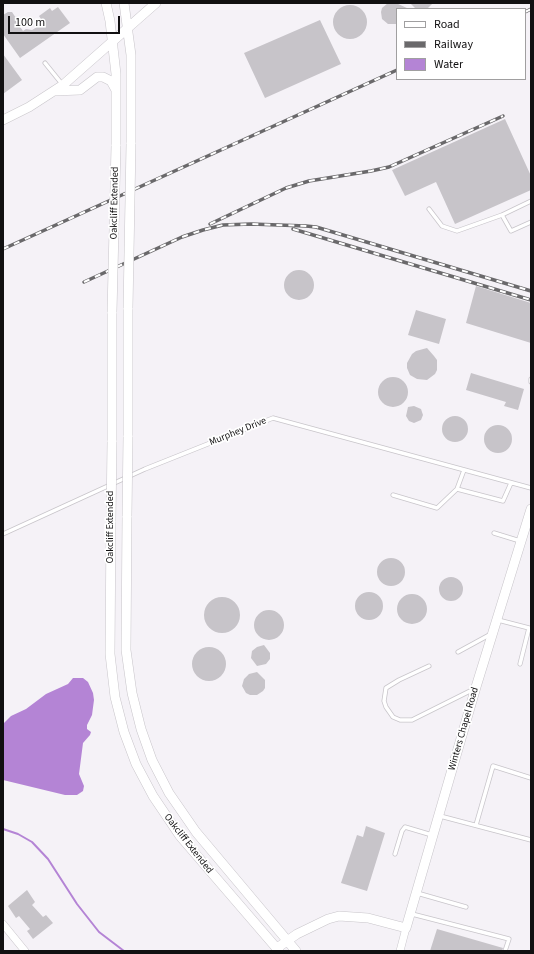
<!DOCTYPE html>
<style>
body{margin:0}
#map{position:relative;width:534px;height:954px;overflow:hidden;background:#f5f2f7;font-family:"Source Sans 3",sans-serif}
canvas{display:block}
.frame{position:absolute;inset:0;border:4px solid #111011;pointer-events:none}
.legend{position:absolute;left:396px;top:8px;width:130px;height:72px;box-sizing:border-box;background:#fff;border:1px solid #a09fa0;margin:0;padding:5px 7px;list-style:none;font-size:12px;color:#111011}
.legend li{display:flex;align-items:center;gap:8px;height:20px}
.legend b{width:20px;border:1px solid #a09fa0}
.scale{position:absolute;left:8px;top:16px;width:112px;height:18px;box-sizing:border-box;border:2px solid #111011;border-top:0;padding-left:5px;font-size:12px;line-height:14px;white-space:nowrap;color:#111011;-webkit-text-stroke:3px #fff;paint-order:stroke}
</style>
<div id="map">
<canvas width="534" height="954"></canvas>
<div class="frame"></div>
<ul class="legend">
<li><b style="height:5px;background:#fff"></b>Road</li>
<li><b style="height:5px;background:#6a696b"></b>Railway</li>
<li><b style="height:11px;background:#b484d5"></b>Water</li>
</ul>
<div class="scale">100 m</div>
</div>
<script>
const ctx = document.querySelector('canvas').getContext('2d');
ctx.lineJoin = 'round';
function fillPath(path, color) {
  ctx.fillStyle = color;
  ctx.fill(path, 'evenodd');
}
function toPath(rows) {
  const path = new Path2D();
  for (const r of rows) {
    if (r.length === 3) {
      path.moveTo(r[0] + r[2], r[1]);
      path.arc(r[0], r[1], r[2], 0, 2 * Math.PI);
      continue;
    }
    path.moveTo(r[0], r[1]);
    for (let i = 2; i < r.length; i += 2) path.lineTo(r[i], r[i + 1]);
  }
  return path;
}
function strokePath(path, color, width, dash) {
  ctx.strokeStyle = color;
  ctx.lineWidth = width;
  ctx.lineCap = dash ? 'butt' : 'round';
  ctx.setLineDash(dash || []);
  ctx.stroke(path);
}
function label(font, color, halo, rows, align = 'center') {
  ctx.font = font + ' "Source Sans 3",sans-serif';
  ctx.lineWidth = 3.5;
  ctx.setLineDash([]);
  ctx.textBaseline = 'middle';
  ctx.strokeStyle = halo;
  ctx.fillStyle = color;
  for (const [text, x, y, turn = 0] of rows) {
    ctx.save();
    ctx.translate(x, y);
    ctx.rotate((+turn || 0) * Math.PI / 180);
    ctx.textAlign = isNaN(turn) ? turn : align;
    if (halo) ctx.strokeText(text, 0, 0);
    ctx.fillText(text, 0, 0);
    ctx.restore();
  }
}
fillPath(toPath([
 [73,678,83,678,88,682,93,693,94,700,92,715,87,725,87,729,91,732,90,735,83,743,79,774,84,786,83,791,77,795,65,795,3,780,3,724,11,716,26,709,46,694,68,684]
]), '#b484d5');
strokePath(toPath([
 [3,829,18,834,32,842,48,859,77,904,99,932,124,951]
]), '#b484d5', 2);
fillPath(toPath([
 [388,3,396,3,409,9,397,9,397,24,388,24,382,19,381,12,382,8],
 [410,3,433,3,427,9,416,9],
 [350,22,17],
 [58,7,70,23,20,58,3,34,3,15,8,12,12,12,16,18,16,21,23,31,26,29,32,30,37,27,38,21,41,19,39,16,50,8,52,11],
 [320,20,341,64,265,98,244,53],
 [3,54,22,80,3,94],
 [505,119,531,176,531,190,455,224,436,182,405,196,392,170],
 [299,285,15],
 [476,286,531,303,531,343,466,323],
 [416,310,446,319,439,344,408,335],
 [427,348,434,356,437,360,437,370,435,374,427,380,417,379,410,375,407,368,407,363,412,354,416,351],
 [471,373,524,389,518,410,504,406,506,402,466,390],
 [393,392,15],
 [414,406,421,409,423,415,421,420,414,423,409,421,406,416,408,407],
 [455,429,13],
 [498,439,14],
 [391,572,14],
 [451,589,12],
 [369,606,14],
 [412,609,15],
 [222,615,18],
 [269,625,15],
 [264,645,270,653,270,659,266,664,257,666,251,658,252,651,257,647],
 [209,664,17],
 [257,672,265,680,265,688,263,691,257,695,250,695,246,693,242,686,244,679,249,674],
 [366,826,385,833,367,891,341,883,357,835,363,837],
 [27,890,35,902,32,905,43,917,46,915,53,923,33,939,27,931,30,929,19,916,16,918,8,906],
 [437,929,503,948,502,951,430,951]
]), '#c7c4c9');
const lane = toPath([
 [45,63,62,84],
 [531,201,502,215,511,231,531,222],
 [429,209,442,226,457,231,502,215],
 [531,379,531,382],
 [457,489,503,501,511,483],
 [393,495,437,508,457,489,464,470],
 [494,533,520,541],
 [3,534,145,469,273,418,531,488],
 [498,620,529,628,520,664],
 [458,652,491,634],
 [429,666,399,680,386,688,384,701,386,707,393,717,400,720,412,720,474,689],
 [440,816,531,840],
 [476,825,493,766,531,778],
 [395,854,402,831,405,827,432,835],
 [417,893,466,907],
 [412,914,509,939,505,951]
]);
const street = toPath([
 [3,924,25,951],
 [400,951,406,928]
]);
const secondary = toPath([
 [106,3,110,21,116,74,116,146],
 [124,3,131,55,131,144],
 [54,91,80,90,97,77,103,77,111,81,116,90],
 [3,120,29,107,63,85,156,3],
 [128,308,128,437],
 [112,442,112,312],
 [127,516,126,650,132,693,141,729,152,760,169,793,196,832,296,951],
 [111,521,110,654,115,697,124,732,136,764,153,796,180,836,279,951],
 [277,948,297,934,328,919,339,916,368,918,406,928,476,687,531,509]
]);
strokePath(lane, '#c8c5ca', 5);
strokePath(street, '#c8c5ca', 8);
strokePath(secondary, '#c8c5ca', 10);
strokePath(lane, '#fff', 3.5);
strokePath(street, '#fff', 7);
strokePath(secondary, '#fff', 9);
const rail = toPath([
 [525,12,531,9],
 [210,224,286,188,309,181,371,171,389,167,503,116],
 [293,229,531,300],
 [3,249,397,70],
 [84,282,182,237,203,230,223,225,251,224,306,226,316,227,531,291]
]);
strokePath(rail, '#6a696b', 3.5);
strokePath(rail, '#fff', 2, [6]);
const secondaryBridge = toPath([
 [128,308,131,144],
 [112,312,116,146],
 [127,516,128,437],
 [111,521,112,442]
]);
strokePath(secondaryBridge, '#c8c5ca', 10, []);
strokePath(secondaryBridge, '#fff', 9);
label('10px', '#111011', '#fff', [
 ["Oakcliff Extended",115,203,-89],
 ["Murphey Drive",238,432,-22],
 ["Oakcliff Extended",111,527,-90],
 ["Winters Chapel Road",464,729,-74],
 ["Oakcliff Extended",188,844,52]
]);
</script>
